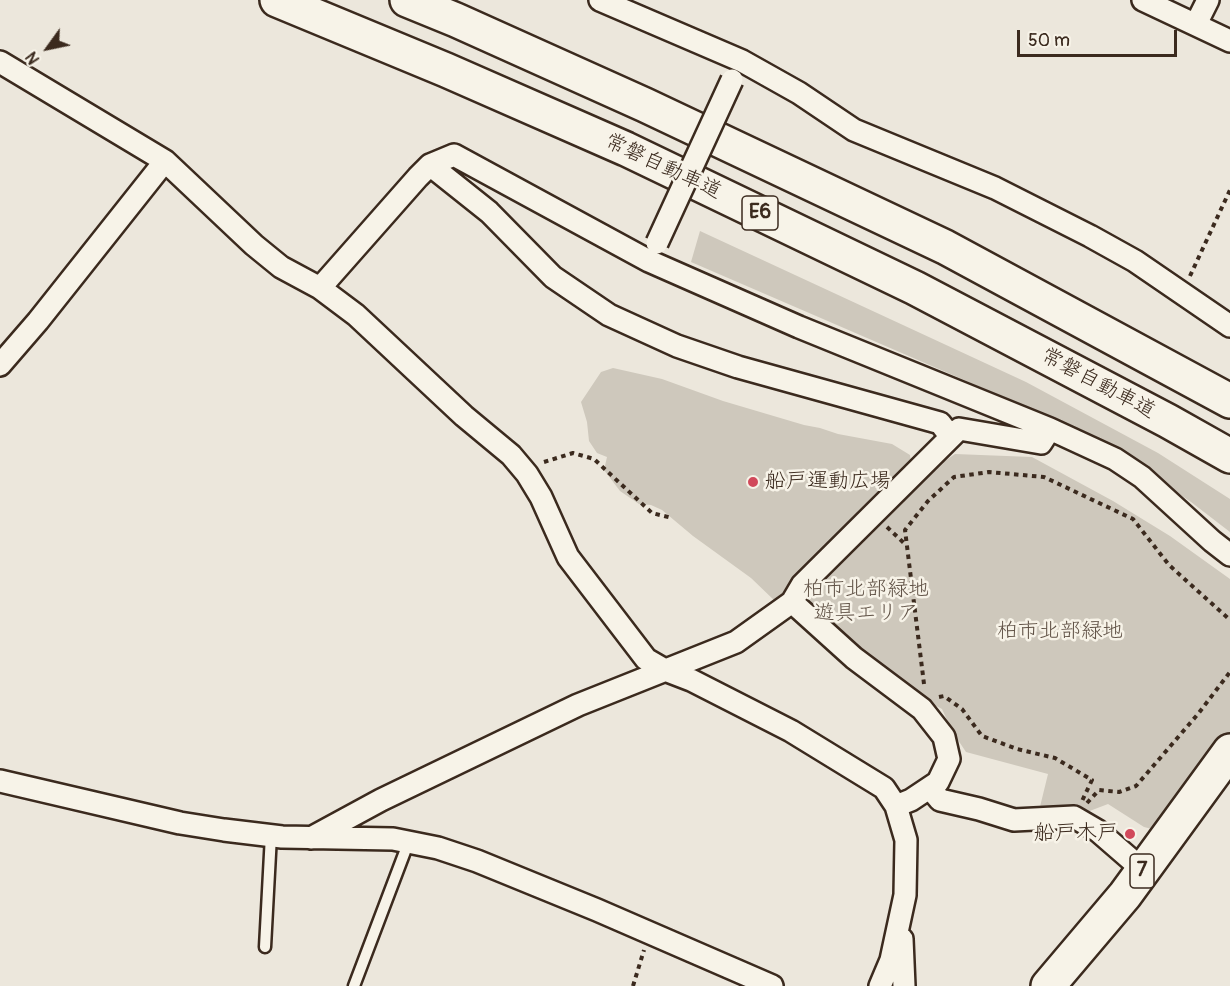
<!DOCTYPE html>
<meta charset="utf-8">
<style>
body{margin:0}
#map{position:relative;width:1230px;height:986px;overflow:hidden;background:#ece7dc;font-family:Pangolin,sans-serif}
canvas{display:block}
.north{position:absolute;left:18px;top:18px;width:60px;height:60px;-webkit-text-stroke:4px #f7f3e8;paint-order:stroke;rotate:237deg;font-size:16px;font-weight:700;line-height:24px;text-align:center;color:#3b2a1e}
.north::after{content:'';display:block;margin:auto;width:21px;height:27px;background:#3b2a1e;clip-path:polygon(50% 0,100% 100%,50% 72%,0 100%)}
.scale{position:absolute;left:1017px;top:30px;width:160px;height:27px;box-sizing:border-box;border:3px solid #3b2a1e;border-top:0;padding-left:8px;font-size:18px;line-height:21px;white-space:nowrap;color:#3b2a1e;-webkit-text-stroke:4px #f7f3e8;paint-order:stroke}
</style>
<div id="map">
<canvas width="1230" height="986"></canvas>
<div class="north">N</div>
<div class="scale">50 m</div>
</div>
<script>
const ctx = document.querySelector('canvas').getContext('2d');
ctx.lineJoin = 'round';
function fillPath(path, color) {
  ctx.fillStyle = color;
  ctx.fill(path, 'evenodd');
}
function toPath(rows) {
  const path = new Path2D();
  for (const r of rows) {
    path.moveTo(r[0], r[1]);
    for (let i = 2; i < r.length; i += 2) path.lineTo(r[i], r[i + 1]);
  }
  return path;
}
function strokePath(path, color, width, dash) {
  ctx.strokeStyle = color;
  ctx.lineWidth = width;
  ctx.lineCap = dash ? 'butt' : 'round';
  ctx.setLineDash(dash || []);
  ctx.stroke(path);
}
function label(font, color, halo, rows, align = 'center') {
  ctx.font = font + ' Pangolin,"Klee One",sans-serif';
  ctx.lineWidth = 5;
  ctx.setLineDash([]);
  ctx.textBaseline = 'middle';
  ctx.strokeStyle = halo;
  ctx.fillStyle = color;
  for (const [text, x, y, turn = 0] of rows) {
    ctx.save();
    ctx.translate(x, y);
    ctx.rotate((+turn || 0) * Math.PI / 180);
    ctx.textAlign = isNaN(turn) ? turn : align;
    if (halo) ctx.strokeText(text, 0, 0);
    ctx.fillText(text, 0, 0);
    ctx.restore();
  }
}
fillPath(toPath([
 [700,231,1026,382,1158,453,1230,499,1230,532,1191,502,1094,436,691,262],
 [613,368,662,379,723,401,804,425,820,428,838,434,892,444,910,455,911,462,777,603,751,578,693,536,662,510,651,505,639,504,620,491,604,470,607,457,597,453,589,441,587,422,581,402,601,372],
 [955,454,1032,457,1113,501,1170,536,1230,579,1230,733,1156,830,1144,827,1108,804,1074,817,1037,819,1048,774,966,752,952,731,942,709,893,683,805,606,809,596,844,557,926,474]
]), '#cec8bc');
const lane = toPath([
 [265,947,271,835],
 [354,986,409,841]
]);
const street = toPath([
 [600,0,742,61,799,93,854,130,995,188,1090,236,1135,261,1230,326],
 [1143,0,1230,41],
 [1196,24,1208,0],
 [0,62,165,161,254,245,281,267,320,288,356,315,464,416,511,455,527,474,541,497,568,557,646,659,665,670,691,680,791,731,884,788,896,806,906,840,905,895,891,960,880,986],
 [430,165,489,212,553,277,609,315,677,346,738,367,940,423,951,437],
 [320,288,418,177,430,165,454,155,649,261,799,327,1050,429,1115,459,1142,477,1212,541,1230,555],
 [0,365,38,321,165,161],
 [792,602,854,658,922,709,944,737,949,759,938,782,911,800,896,806],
 [0,781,180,823,224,830,282,837,393,839,438,848,477,861,597,910,772,986],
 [930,788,940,800,979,809,1014,820,1074,817,1098,831,1143,870],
 [311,838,381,800,578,705,736,642,792,602,802,585,959,429,1041,443,1050,429],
 [902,939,904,986]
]);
const primary = toPath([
 [1048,986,1125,895,1230,751]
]);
const highway = toPath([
 [277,0,446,70,626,149,915,288,1168,421,1230,456],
 [407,0,456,20,645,105,945,247,1230,401]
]);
strokePath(lane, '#3b2a1e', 15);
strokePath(street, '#3b2a1e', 26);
strokePath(primary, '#3b2a1e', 38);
strokePath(highway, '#3b2a1e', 38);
strokePath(toPath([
 [1190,276,1230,190],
 [544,462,573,453,594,459,652,513,672,518],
 [887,527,905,544],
 [924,684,905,530,928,501,954,477,989,472,1044,477,1133,519,1169,565,1230,620],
 [939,697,944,696,962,709,982,736,1017,749,1055,758,1092,780,1082,801],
 [1087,803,1099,790,1119,792,1136,786,1198,714,1230,672],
 [633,986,644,950]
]), '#3b2a1e', 4, [4.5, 4.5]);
strokePath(lane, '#f7f3e8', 10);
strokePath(street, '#f7f3e8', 21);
strokePath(primary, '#f7f3e8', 33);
strokePath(highway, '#f7f3e8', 33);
const streetBridge = toPath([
 [657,243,732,80]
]);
strokePath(streetBridge, '#3b2a1e', 26, []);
strokePath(streetBridge, '#f7f3e8', 21);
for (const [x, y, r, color] of [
 [753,482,6,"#d1495b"],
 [1130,834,6,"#d1495b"]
]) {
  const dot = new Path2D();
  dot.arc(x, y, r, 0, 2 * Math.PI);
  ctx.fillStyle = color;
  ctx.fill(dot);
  strokePath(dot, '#f7f3e8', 2);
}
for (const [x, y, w] of [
 [760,213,36],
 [1142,871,24]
]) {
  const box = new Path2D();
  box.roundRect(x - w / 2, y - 17, w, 34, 4.5);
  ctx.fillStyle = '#f7f3e8';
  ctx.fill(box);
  strokePath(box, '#3b2a1e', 1.5);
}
label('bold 20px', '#3b2a1e', null, [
 ["E6",760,213],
 ["7",1142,871]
]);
label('21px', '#3b2a1e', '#f7f3e8', [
 ["常磐自動車道",663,167,25],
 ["常磐自動車道",1098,384,28]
]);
label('21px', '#3b2a1e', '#f7f3e8', [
 ["船戸運動広場",765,482],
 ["船戸木戸",1118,834,"right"]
], 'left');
label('21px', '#605246', '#f7f3e8', [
 ["柏市北部緑地",866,590],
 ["遊具エリア",866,614],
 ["柏市北部緑地",1060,632]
]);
</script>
